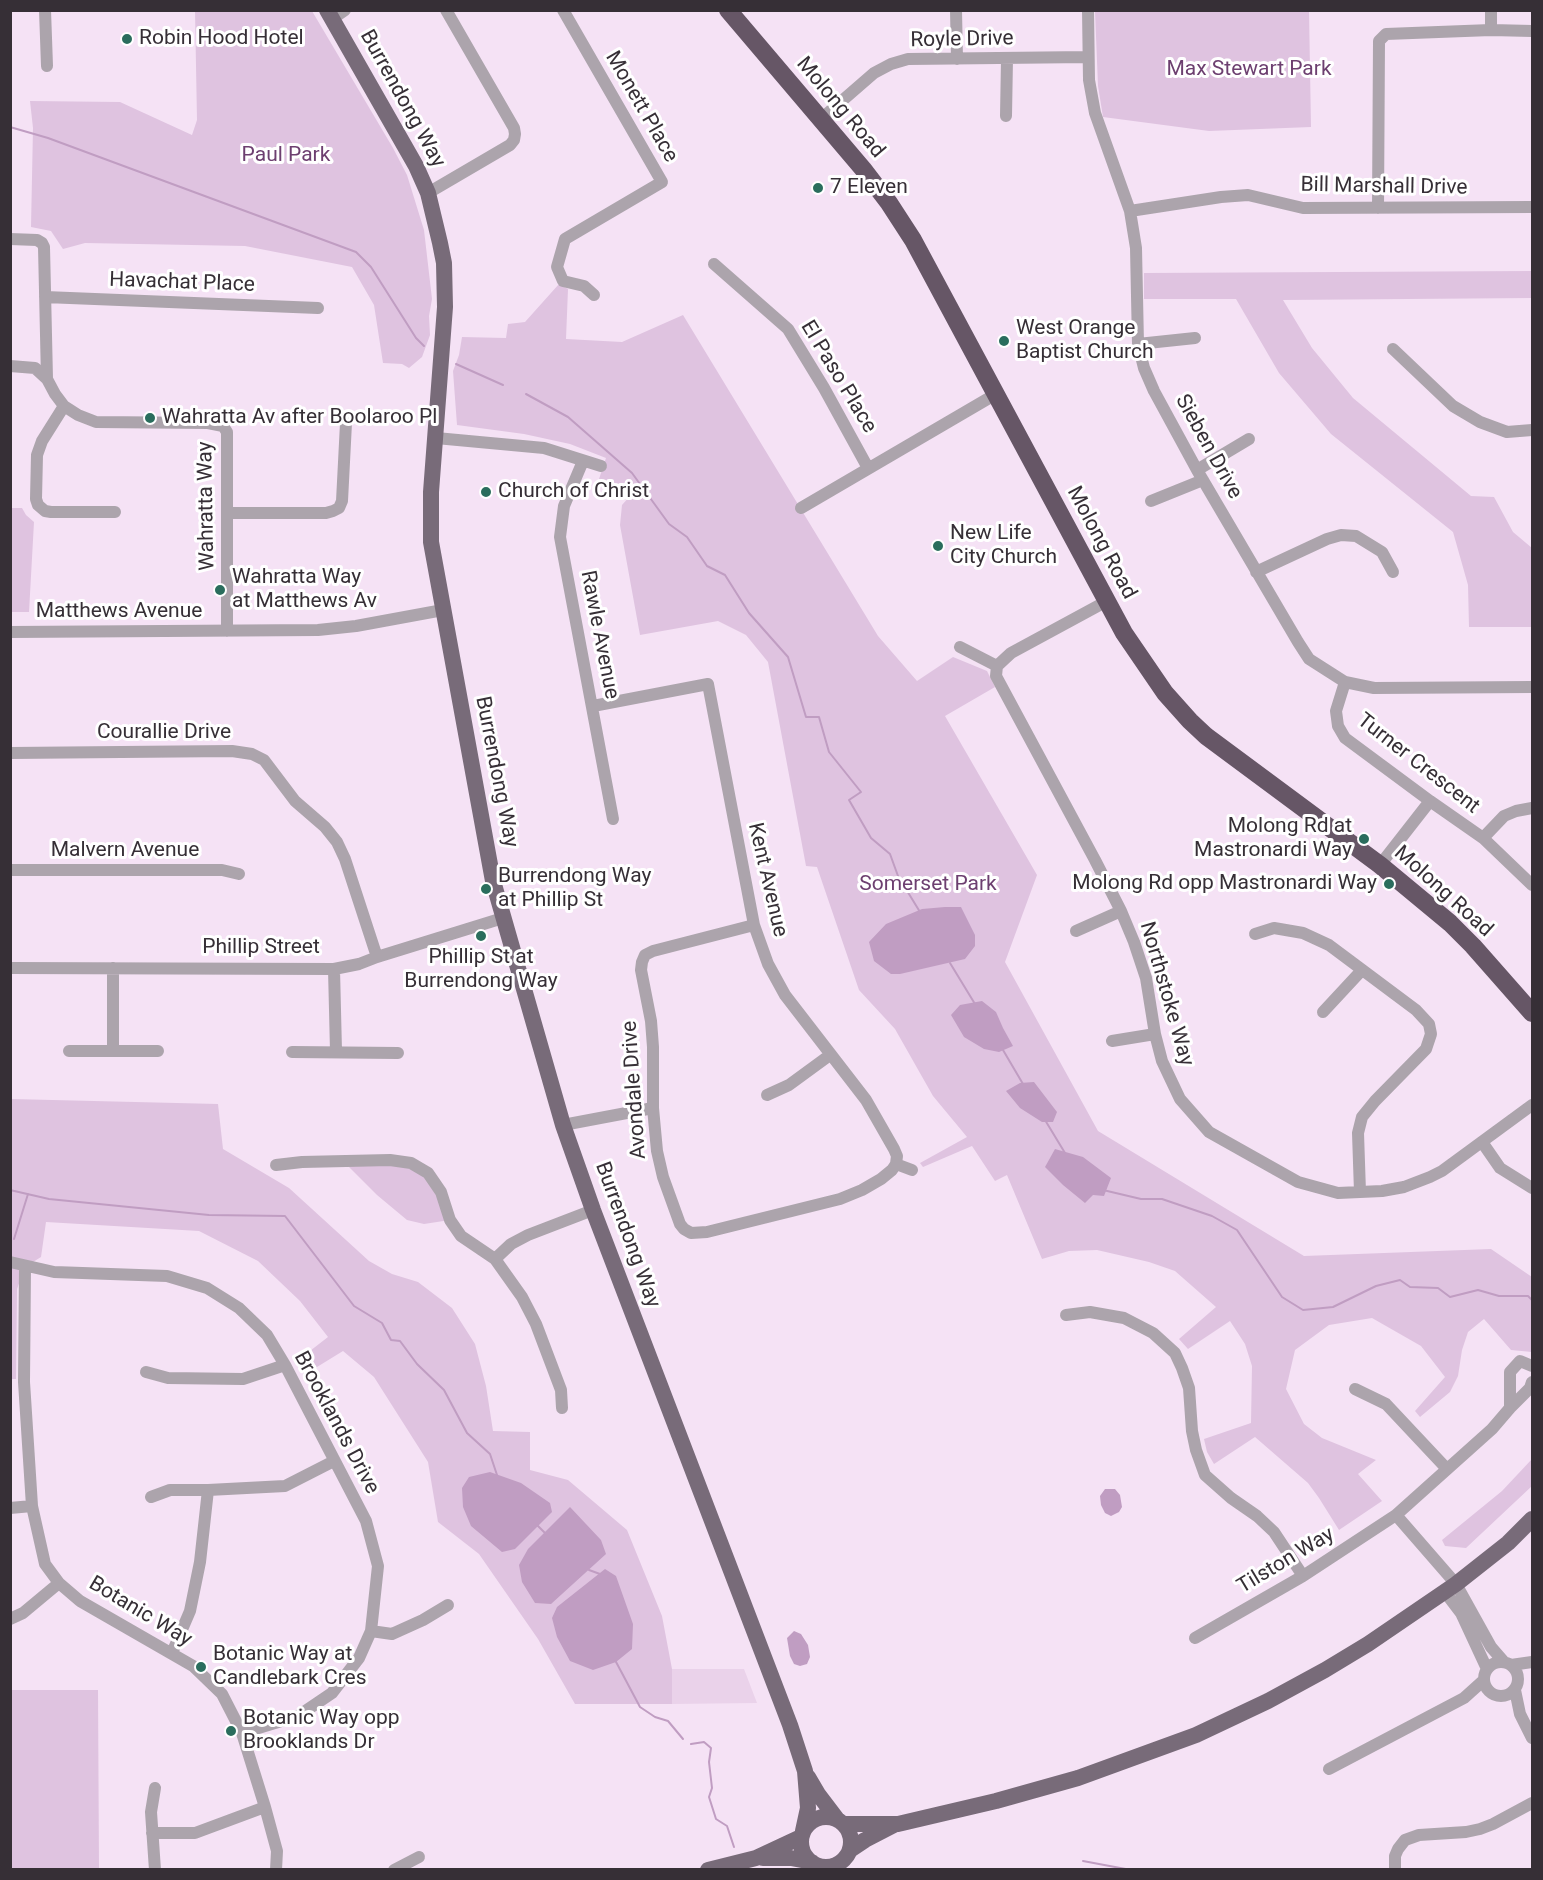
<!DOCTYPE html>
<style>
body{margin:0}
#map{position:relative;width:1543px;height:1880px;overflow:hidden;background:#f5e2f5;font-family:Roboto,sans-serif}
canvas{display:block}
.frame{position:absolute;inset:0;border:12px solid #362f36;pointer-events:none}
</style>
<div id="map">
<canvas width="1543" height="1880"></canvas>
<div class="frame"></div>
</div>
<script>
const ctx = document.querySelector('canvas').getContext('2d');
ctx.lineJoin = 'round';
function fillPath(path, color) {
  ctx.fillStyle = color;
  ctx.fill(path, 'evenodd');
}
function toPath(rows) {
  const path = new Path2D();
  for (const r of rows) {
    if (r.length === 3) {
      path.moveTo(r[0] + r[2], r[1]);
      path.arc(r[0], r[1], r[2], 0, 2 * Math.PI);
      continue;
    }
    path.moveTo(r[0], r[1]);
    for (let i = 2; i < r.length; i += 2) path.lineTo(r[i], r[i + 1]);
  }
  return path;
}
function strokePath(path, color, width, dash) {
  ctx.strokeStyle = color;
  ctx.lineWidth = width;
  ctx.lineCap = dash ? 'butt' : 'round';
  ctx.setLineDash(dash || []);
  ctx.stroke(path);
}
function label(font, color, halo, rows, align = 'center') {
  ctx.font = font + ' Roboto,sans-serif';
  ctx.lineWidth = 6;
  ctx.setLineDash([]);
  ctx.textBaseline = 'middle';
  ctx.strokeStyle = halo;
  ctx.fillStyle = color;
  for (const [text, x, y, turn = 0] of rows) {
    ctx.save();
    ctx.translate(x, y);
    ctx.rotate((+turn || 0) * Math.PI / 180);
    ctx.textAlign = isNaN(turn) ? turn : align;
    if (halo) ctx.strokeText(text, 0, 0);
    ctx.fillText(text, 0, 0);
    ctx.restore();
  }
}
fillPath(toPath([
 [672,1669,744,1669,757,1703,672,1704]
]), '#ead2ea');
fillPath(toPath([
 [195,11,312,11,393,148,407,175,424,230,432,299,429,316,430,335,422,357,409,368,402,364,383,363,374,305,352,267,245,246,85,243,63,249,51,231,31,227,33,128,30,101,120,102,192,135,197,120],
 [1095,11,1309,11,1311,127,1209,131,1103,117,1098,86],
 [1532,271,1532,298,1283,300,1312,348,1353,398,1471,496,1494,497,1513,532,1532,548,1532,627,1469,627,1468,585,1453,532,1331,434,1279,373,1236,299,1144,299,1144,273],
 [559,284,568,289,566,339,622,342,683,315,878,636,917,681,953,657,987,671,995,687,945,716,1037,875,1005,962,1098,1131,1304,1256,1491,1249,1532,1277,1532,1352,1511,1350,1484,1319,1468,1332,1462,1350,1458,1376,1450,1392,1420,1417,1415,1411,1445,1377,1421,1346,1372,1318,1329,1325,1295,1350,1286,1389,1304,1424,1322,1438,1376,1460,1358,1474,1382,1501,1339,1530,1319,1498,1308,1483,1255,1437,1214,1464,1207,1452,1204,1439,1251,1423,1252,1366,1245,1344,1230,1321,1188,1349,1179,1339,1216,1307,1175,1271,1149,1262,1097,1250,1069,1251,1042,1259,1007,1175,995,1181,972,1146,923,1167,920,1163,967,1137,933,1096,895,1029,859,990,817,867,806,866,768,662,746,635,718,621,640,635,620,525,622,505,630,496,599,479,606,458,570,444,524,434,457,425,453,371,459,355,462,337,506,338,508,324,525,322],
 [11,508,22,508,26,515,34,522,29,612,11,612],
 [11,1099,218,1104,223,1149,289,1188,369,1261,392,1274,418,1282,452,1308,475,1344,486,1386,493,1431,530,1432,530,1470,568,1480,627,1530,662,1616,672,1669,672,1704,575,1704,538,1639,488,1567,479,1554,438,1522,428,1462,374,1377,343,1351,304,1375,297,1361,328,1337,300,1301,258,1261,199,1231,46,1222,41,1257,25,1267,17,1289,16,1379,11,1379],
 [390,1160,428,1173,450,1220,424,1224,407,1220,377,1195,343,1161],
 [1532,1459,1532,1486,1466,1548,1445,1546,1442,1540,1502,1491],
 [11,1690,98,1690,99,1869,11,1869]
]), '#dfc3e0');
fillPath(toPath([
 [945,907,961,907,975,935,975,946,965,959,900,974,891,974,874,961,869,942,886,924,922,909],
 [982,1001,996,1012,1003,1028,1013,1046,999,1052,984,1049,964,1037,951,1015,960,1005],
 [1034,1082,1057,1112,1053,1122,1042,1122,1020,1108,1006,1091,1020,1083],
 [1055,1149,1083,1157,1111,1178,1104,1196,1093,1195,1085,1203,1063,1185,1045,1167],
 [490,1472,521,1483,550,1503,552,1512,515,1549,502,1552,471,1526,463,1507,462,1488,469,1477],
 [1105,1489,1115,1489,1120,1495,1122,1507,1119,1512,1111,1516,1105,1513,1101,1505,1100,1496],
 [570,1507,601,1540,606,1554,551,1604,535,1603,522,1582,519,1565,528,1549],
 [605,1569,616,1576,633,1624,632,1649,616,1662,593,1670,570,1661,557,1637,552,1618,557,1607],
 [794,1631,801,1634,808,1645,810,1657,807,1664,800,1666,794,1664,790,1656,787,1638]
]), '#c09dc2');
strokePath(toPath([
 [10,127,48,138,356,252,371,267,416,338,424,346],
 [456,364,503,385],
 [526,394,568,417,632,473,669,524,687,537,707,566,725,575,749,613,788,657,806,717,819,717,829,752,861,792,849,800,871,838,890,854,898,876,920,912],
 [950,963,975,1004],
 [1003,1050,1023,1084],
 [1045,1120,1065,1153],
 [10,1190,49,1199,209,1215,285,1216,354,1306,382,1323,391,1340,400,1341,417,1364,444,1390,467,1433,490,1454,497,1475],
 [1103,1190,1141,1199,1162,1199,1212,1216,1237,1230,1282,1297,1303,1310,1333,1307,1376,1286,1400,1280,1410,1287,1438,1288,1450,1297,1478,1290,1499,1296,1528,1296,1532,1300],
 [14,1239,28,1194],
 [537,1525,546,1534],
 [589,1570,600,1574],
 [615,1660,640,1707,655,1717,668,1721,683,1739],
 [691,1744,704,1742,711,1748,709,1762,712,1788,709,1797,716,1819,727,1826,734,1847],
 [1083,1861,1131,1870]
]), '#c09dc2', 2);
strokePath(toPath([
 [45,10,47,66],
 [563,10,662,182,565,239,557,267,563,281,584,286,594,295],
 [956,10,957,59],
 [1088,10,1089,80,1095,113,1130,211,1136,248,1138,344,1144,368,1154,391,1197,470,1298,642,1309,659,1345,682,1374,688,1532,687],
 [1491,10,1491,30],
 [332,19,345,10],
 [1006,116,1007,59],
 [821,119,874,73,891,64,908,59,1088,57],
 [428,193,510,145,514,140,515,134,514,128,446,10],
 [1378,208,1379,41,1386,34,1491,30,1532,31],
 [1130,211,1221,197,1248,195,1303,208,1532,207],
 [10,239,37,240,42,243,44,247,47,379,55,394,64,406,78,415,96,422,208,423,223,426,227,432,227,631],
 [714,264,788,329,824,388,868,468],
 [45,297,318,308],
 [1138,344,1195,338],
 [1393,349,1453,406,1480,422,1507,432,1532,430],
 [10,366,35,368,47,379],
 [64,406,42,441,37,455,36,499,38,505,45,511,51,512,115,512],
 [436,438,544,448,601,466],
 [583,461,564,506,560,537,613,819],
 [1197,470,1249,439],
 [1151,501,1203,480],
 [801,508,996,394],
 [228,513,326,513,333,511,339,508,342,501,346,423],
 [1256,572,1327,539,1341,535,1356,536,1382,552,1393,572],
 [1107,601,1011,653,997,666,996,676,1095,860,1121,911,1134,942,1146,978,1155,1034,1162,1061,1180,1099,1209,1132,1298,1182,1338,1193,1382,1191,1404,1187,1430,1177,1442,1171,1532,1105],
 [10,632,318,630,356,626,443,610],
 [960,647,997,666],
 [1345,682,1336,711,1338,726,1345,738,1430,801,1483,838,1532,885],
 [593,706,708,684,754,925,768,964,785,995,866,1100,894,1149,897,1156,896,1164],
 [10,753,232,751,252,754,264,760,295,801,325,827,337,842,345,859,377,957],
 [1483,838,1504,816,1516,811,1532,808],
 [1380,865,1430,801],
 [10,870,222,870,239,874],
 [754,925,653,951,645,955,642,962,641,970,651,1021,653,1047,653,1108,657,1151,663,1177,680,1224,684,1229,691,1233,707,1232,840,1199,862,1190,881,1179,892,1170,896,1164,912,1170],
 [1076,931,1121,911],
 [1255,934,1274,928,1303,933,1329,945,1416,1010,1429,1024,1431,1034,1426,1049,1375,1101,1362,1117,1358,1133,1360,1192],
 [10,968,334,969,359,964,377,957,503,918],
 [334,969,336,1051],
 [1323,1012,1362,970],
 [1112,1041,1155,1034],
 [113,1050,113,968],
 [69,1051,158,1051],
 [292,1052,398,1053],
 [767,1095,789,1085,830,1055],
 [563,1125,653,1108],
 [1482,1142,1500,1168,1532,1188],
 [276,1165,302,1162,390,1160,411,1163,428,1173,441,1192,450,1220,461,1236,495,1259,522,1297,536,1324,561,1390,562,1408],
 [495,1259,511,1244,528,1235,593,1210],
 [10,1262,54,1272,167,1276,207,1288,239,1308,267,1335,285,1365,366,1521,378,1566,371,1631,359,1658,332,1693,298,1716,242,1733],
 [25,1267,24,1382,32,1506,45,1564,59,1583,80,1601,193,1666,222,1694,242,1733,265,1807,277,1851,276,1870],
 [1066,1315,1090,1312,1124,1318,1153,1333,1175,1353,1182,1368,1189,1388,1192,1431,1196,1450,1205,1475,1231,1498,1257,1516,1274,1532,1303,1576],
 [146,1372,168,1378,243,1379,285,1365],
 [1355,1389,1386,1404,1447,1469],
 [1510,1408,1510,1372,1520,1361,1532,1366],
 [151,1497,170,1490,208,1490,285,1486,334,1461],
 [10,1508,32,1506],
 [1396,1515,1456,1584,1491,1647,1504,1662],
 [1445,1592,1461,1613,1487,1669],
 [10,1619,23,1613,59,1583],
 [371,1631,392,1634,423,1620,448,1605],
 [1195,1638,1303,1576,1396,1515,1492,1429,1510,1408,1530,1388,1532,1382],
 [172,1653,190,1611,200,1562,208,1490],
 [1501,1679,17],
 [1511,1665,1532,1662],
 [1515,1690,1520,1714,1532,1738],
 [1329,1769,1464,1698,1484,1680],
 [155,1788,151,1812,155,1870],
 [152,1833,195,1833,265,1807],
 [394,1870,419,1857],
 [1395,1870,1395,1856,1398,1849,1405,1840,1419,1835,1466,1832,1480,1829,1493,1824,1532,1803]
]), '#aca4ac', 12);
strokePath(toPath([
 [327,10,416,166,428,193,440,243,444,263,445,307,431,492,431,542,493,881,563,1125,593,1210,790,1725,805,1771,808,1808,803,1831],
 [808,1777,818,1794,837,1819],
 [826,1842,25],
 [844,1824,898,1824,996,1801,1078,1778,1196,1735,1268,1701,1325,1670,1368,1644,1456,1584,1508,1543,1532,1519],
 [850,1850,865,1840,894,1825],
 [763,1858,791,1858,812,1862],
 [708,1870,756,1858,801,1837]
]), '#786b79', 16);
strokePath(toPath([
 [728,10,863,169,889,203,913,240,1124,633,1165,693,1190,721,1206,736,1380,865,1450,923,1473,946,1532,1013]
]), '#665666', 18);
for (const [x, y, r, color] of [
 [127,39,6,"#2a6d5d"],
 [818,188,6,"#2a6d5d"],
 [1004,341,6,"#2a6d5d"],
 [150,418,6,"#2a6d5d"],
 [486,492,6,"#2a6d5d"],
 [938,546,6,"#2a6d5d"],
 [220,590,6,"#2a6d5d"],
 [1364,839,6,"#2a6d5d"],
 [1389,884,6,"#2a6d5d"],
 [486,889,6,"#2a6d5d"],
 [481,936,6,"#2a6d5d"],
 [201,1667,6,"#2a6d5d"],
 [231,1731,6,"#2a6d5d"]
]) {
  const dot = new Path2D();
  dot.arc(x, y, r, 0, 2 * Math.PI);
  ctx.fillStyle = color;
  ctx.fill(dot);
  strokePath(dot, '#fff', 2);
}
label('21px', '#362f36', '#fff', [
 ["Robin Hood Hotel",139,39],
 ["7 Eleven",830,188],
 ["West Orange",1016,329],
 ["Baptist Church",1016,353],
 ["Wahratta Av after Boolaroo Pl",162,418],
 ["Church of Christ",498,492],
 ["New Life",950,534],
 ["City Church",950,558],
 ["Wahratta Way",232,578],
 ["at Matthews Av",232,602],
 ["Molong Rd at",1352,827,"right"],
 ["Mastronardi Way",1352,851,"right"],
 ["Burrendong Way",498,877],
 ["at Phillip St",498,901],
 ["Molong Rd opp Mastronardi Way",1377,884,"right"],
 ["Phillip St at",481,958,"center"],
 ["Burrendong Way",481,982,"center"],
 ["Botanic Way at",213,1655],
 ["Candlebark Cres",213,1679],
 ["Botanic Way opp",243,1719],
 ["Brooklands Dr",243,1743]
], 'left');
label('21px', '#362f36', '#fff', [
 ["Royle Drive",962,40,-1],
 ["Burrendong Way",402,99,61],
 ["Monett Place",641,107,60],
 ["Molong Road",840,108,50],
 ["Bill Marshall Drive",1384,187,1],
 ["Havachat Place",182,283,2],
 ["El Paso Place",838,377,59],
 ["Sieben Drive",1208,447,61],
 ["Wahratta Way",207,506,-91],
 ["Molong Road",1101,543,62],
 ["Matthews Avenue",119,612],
 ["Rawle Avenue",599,635,79],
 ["Courallie Drive",164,733],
 ["Turner Crescent",1418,764,38],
 ["Burrendong Way",496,772,79],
 ["Malvern Avenue",125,851],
 ["Kent Avenue",767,880,77],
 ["Molong Road",1443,892,42],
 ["Phillip Street",261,948],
 ["Northstoke Way",1166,994,74],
 ["Avondale Drive",635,1090,-94],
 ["Burrendong Way",627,1235,70],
 ["Brooklands Drive",336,1423,62],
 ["Tilston Way",1286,1561,-31],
 ["Botanic Way",140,1612,31]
]);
label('21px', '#6d3f70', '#fff', [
 ["Max Stewart Park",1249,70],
 ["Paul Park",286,156],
 ["Somerset Park",928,885]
]);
</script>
